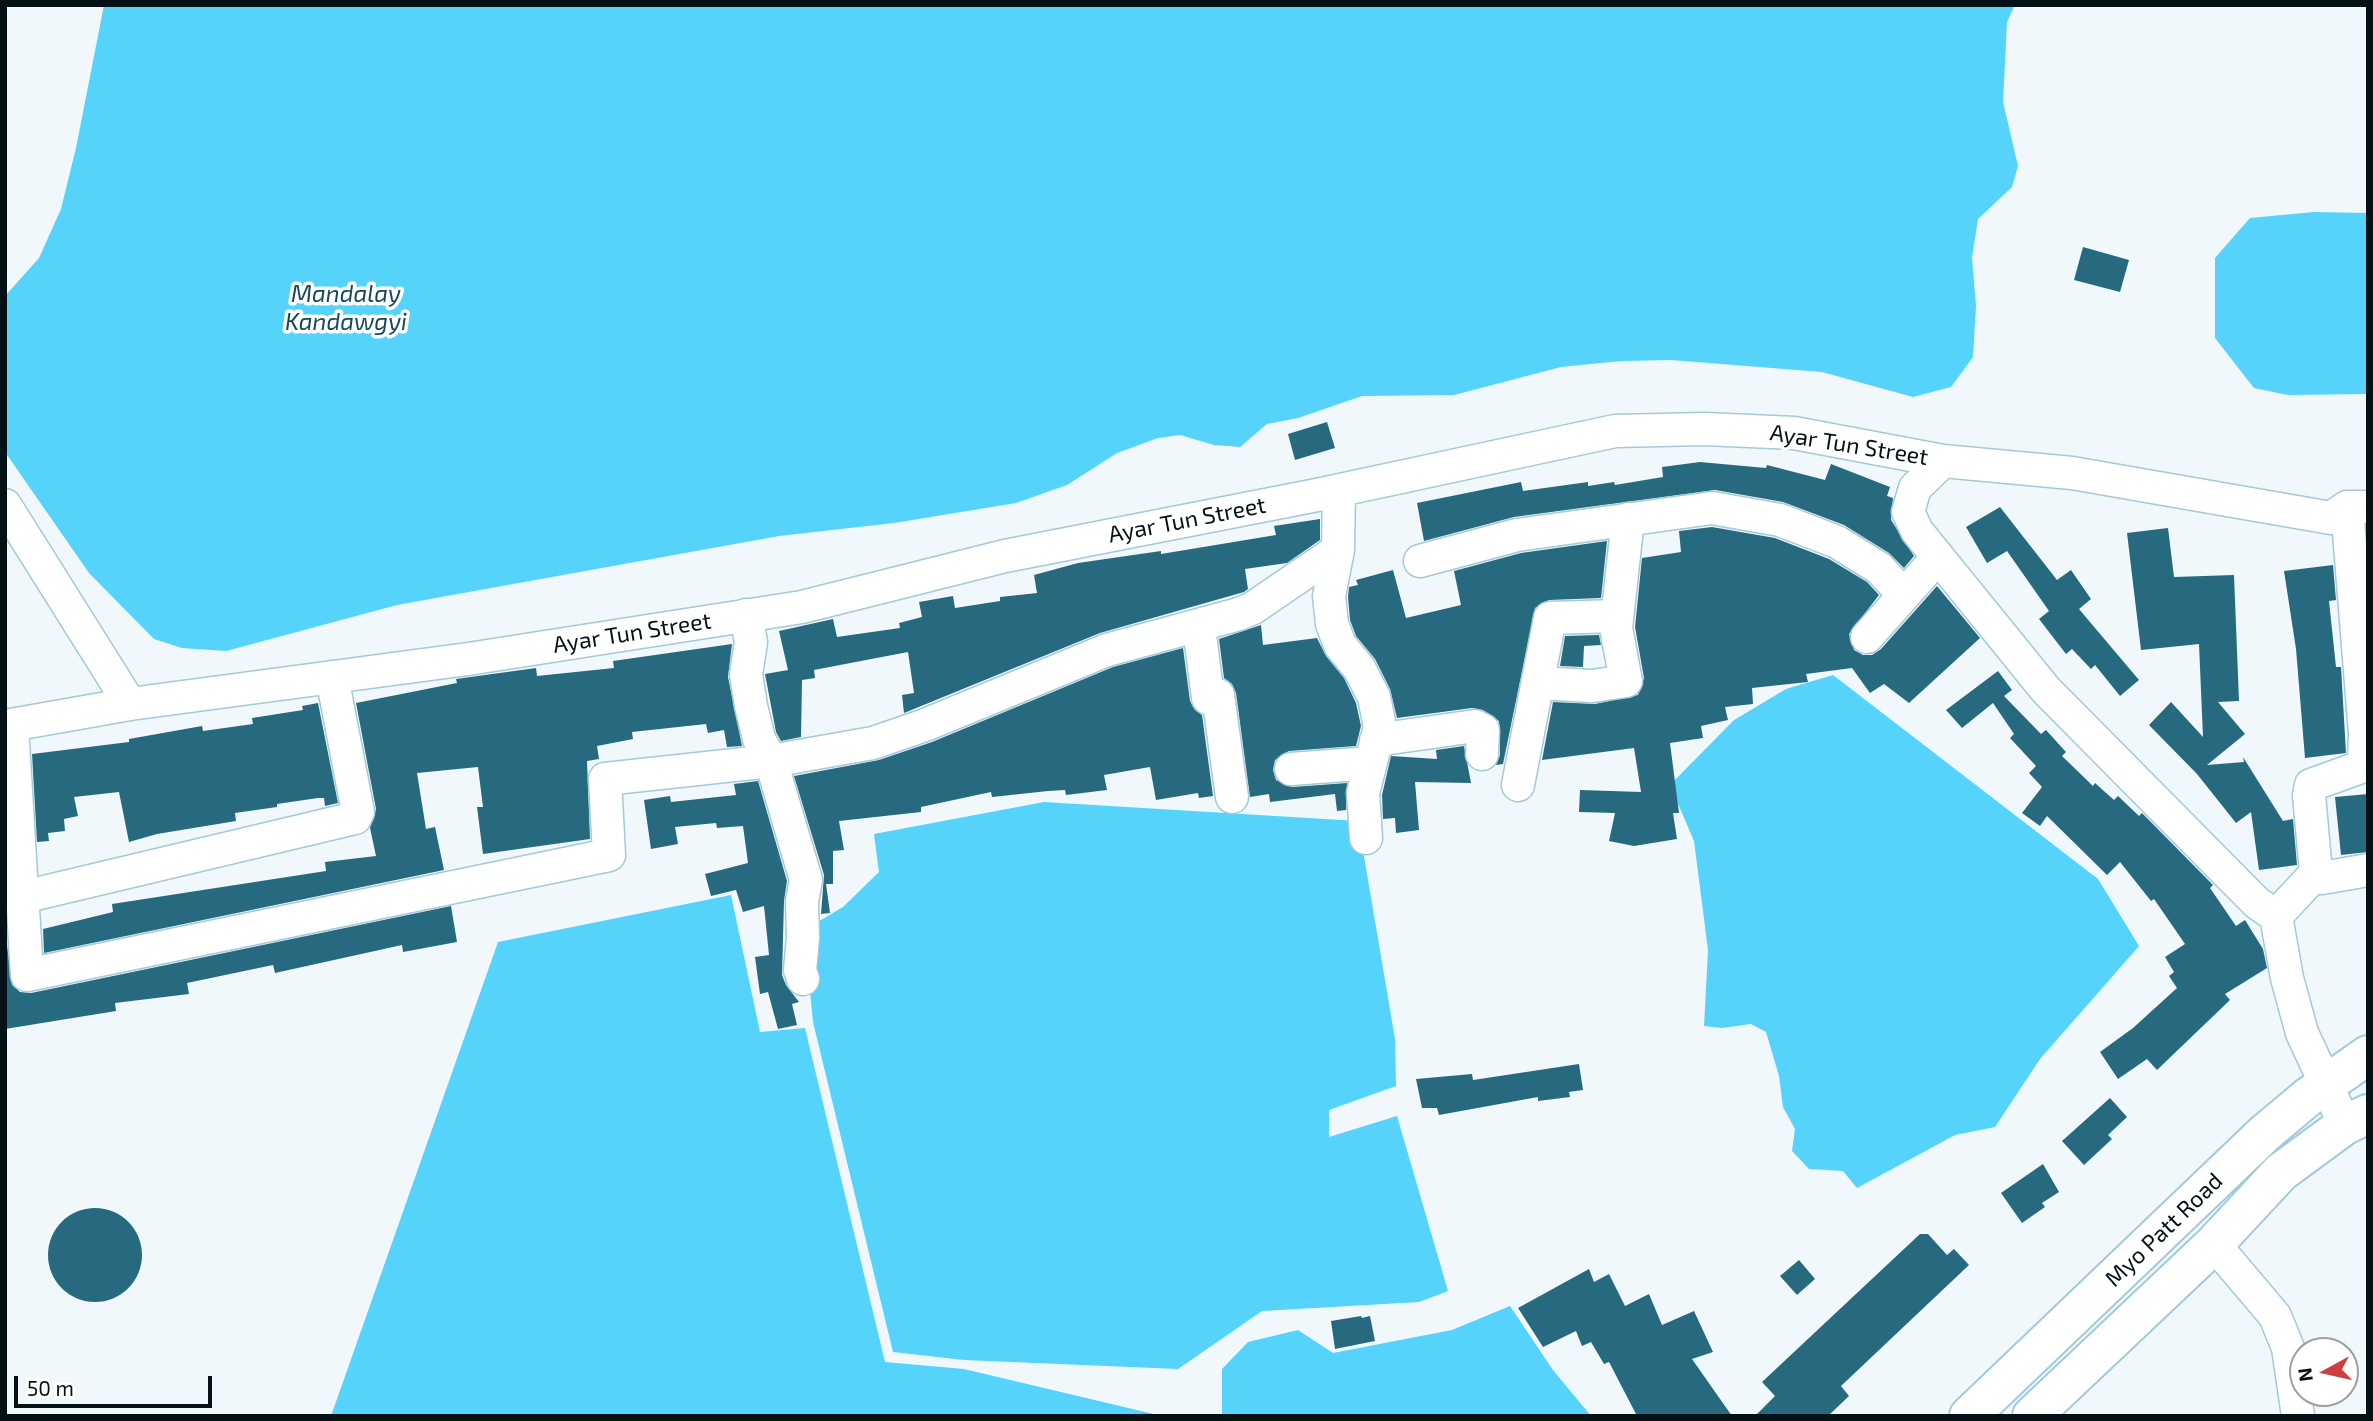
<!DOCTYPE html>
<style>
body{margin:0}
#map{position:relative;width:2373px;height:1421px;overflow:hidden;background:#f1f8fb;font-family:"Exo 2",sans-serif}
canvas{display:block}
.frame{position:absolute;inset:0;border:7px solid #041217;pointer-events:none}
.north{position:absolute;left:2289px;top:1337px;width:70px;height:70px;box-sizing:border-box;background:#fff;border:2px solid #9ba0a2;border-radius:50%;rotate:262deg;font-size:19px;font-weight:700;line-height:28px;text-align:center;color:#041217}
.north::after{content:'';display:block;margin:auto;width:24px;height:32px;background:#cd3e3e;clip-path:polygon(50% 0,100% 100%,50% 72%,0 100%)}
.scale{position:absolute;left:14px;top:1376px;width:198px;height:32px;box-sizing:border-box;border:4px solid #041217;border-top:0;padding-left:9px;font-size:21px;line-height:24px;white-space:nowrap;color:#041217;-webkit-text-stroke:5px #fff;paint-order:stroke}
</style>
<div id="map">
<canvas width="2373" height="1421"></canvas>
<div class="frame"></div>
<div class="north">N</div>
<div class="scale">50 m</div>
</div>
<script>
const ctx = document.querySelector('canvas').getContext('2d');
ctx.lineJoin = 'round';
function fillPath(path, color) {
  ctx.fillStyle = color;
  ctx.fill(path, 'evenodd');
}
function toPath(rows) {
  const path = new Path2D();
  for (const r of rows) {
    if (r.length === 3) {
      path.moveTo(r[0] + r[2], r[1]);
      path.arc(r[0], r[1], r[2], 0, 2 * Math.PI);
      continue;
    }
    path.moveTo(r[0], r[1]);
    for (let i = 2; i < r.length; i += 2) path.lineTo(r[i], r[i + 1]);
  }
  return path;
}
function strokePath(path, color, width, dash) {
  ctx.strokeStyle = color;
  ctx.lineWidth = width;
  ctx.lineCap = dash ? 'butt' : 'round';
  ctx.setLineDash(dash || []);
  ctx.stroke(path);
}
function label(font, color, halo, rows, align = 'center') {
  ctx.font = font + ' "Exo 2",sans-serif';
  ctx.lineWidth = 7;
  ctx.setLineDash([]);
  ctx.textBaseline = 'middle';
  ctx.strokeStyle = halo;
  ctx.fillStyle = color;
  for (const [text, x, y, turn = 0] of rows) {
    ctx.save();
    ctx.translate(x, y);
    ctx.rotate((+turn || 0) * Math.PI / 180);
    ctx.textAlign = isNaN(turn) ? turn : align;
    if (halo) ctx.strokeText(text, 0, 0);
    ctx.fillText(text, 0, 0);
    ctx.restore();
  }
}
fillPath(toPath([
 [104,5,2015,5,2007,22,2003,102,2018,166,2012,187,1978,219,1972,258,1976,306,1973,357,1951,387,1913,397,1822,372,1671,360,1621,361,1561,367,1454,395,1362,396,1298,418,1267,424,1240,447,1214,445,1180,435,1158,438,1117,453,1067,485,1016,503,894,523,779,536,397,605,226,651,182,648,154,639,89,573,5,452,5,296,39,258,61,209,76,148],
 [2314,212,2368,213,2368,394,2288,395,2254,388,2215,338,2215,258,2250,218],
 [1833,675,2098,879,2139,946,2040,1059,1995,1127,1955,1135,1857,1188,1843,1171,1809,1169,1792,1151,1795,1129,1783,1107,1779,1076,1766,1032,1751,1024,1722,1028,1704,1026,1708,950,1694,841,1670,785,1734,720,1786,689],
 [1044,802,1358,821,1395,1039,1396,1086,1329,1110,1329,1137,1397,1116,1448,1291,1419,1302,1262,1311,1178,1369,964,1360,893,1352,813,1022,804,930,843,907,879,872,874,834],
 [731,895,760,1032,805,1028,885,1362,964,1369,1162,1416,331,1416,498,942],
 [1510,1306,1553,1370,1591,1416,1222,1416,1222,1369,1248,1342,1298,1330,1333,1353,1452,1330]
]), '#55d3fb');
fillPath(toPath([
 [2083,247,2129,260,2120,292,2074,280],
 [1327,422,1335,448,1295,460,1288,434],
 [1700,462,1766,468,1767,465,1825,480,1831,464,1890,487,1887,496,1893,498,1891,520,1914,556,1904,568,1889,553,1844,525,1783,502,1715,490,1514,517,1424,541,1417,503,1521,482,1523,491,1588,482,1588,486,1614,482,1615,485,1663,477,1662,467],
 [2000,507,2057,580,2071,570,2091,599,2079,609,2139,680,2120,696,2095,665,2091,669,2072,649,2066,654,2039,619,2049,611,2007,551,1987,563,1966,527],
 [1320,519,1320,540,1287,563,1245,569,1248,589,1244,592,1100,633,904,713,902,695,914,693,908,652,814,670,815,678,802,680,801,737,781,741,776,732,765,674,788,670,779,631,833,619,837,637,900,628,899,623,922,617,919,602,953,596,955,608,1000,601,1000,597,1037,593,1034,575,1078,563,1161,551,1161,554,1276,535,1274,526],
 [1712,527,1775,538,1829,559,1867,582,1879,595,1849,634,1854,650,1863,655,1872,655,1881,649,1937,586,1980,638,1909,703,1884,684,1870,693,1852,668,1806,674,1808,682,1752,688,1753,704,1725,707,1728,720,1701,726,1703,738,1670,743,1679,813,1673,813,1677,839,1634,846,1609,841,1615,813,1579,812,1580,790,1641,792,1634,748,1542,760,1553,702,1595,704,1638,695,1644,678,1635,627,1642,558,1681,552,1679,531],
 [2168,528,2174,577,2234,575,2239,701,2218,702,2245,734,2207,765,2244,762,2243,757,2283,821,2293,819,2297,865,2259,870,2251,812,2236,823,2197,774,2149,725,2171,702,2203,737,2199,644,2141,650,2127,533],
 [1607,541,1601,598,1549,600,1535,608,1503,764,1496,765,1500,755,1499,721,1483,710,1472,708,1397,718,1390,689,1375,659,1356,636,1350,620,1348,597,1349,587,1358,585,1356,580,1393,570,1406,618,1461,605,1454,571,1521,553],
 [2333,565,2336,600,2329,601,2336,667,2341,667,2346,753,2305,758,2296,649,2284,571],
 [1261,625,1263,645,1317,638,1326,656,1344,678,1356,703,1361,726,1356,746,1289,751,1275,760,1273,770,1276,780,1292,787,1347,783,1346,810,1337,811,1335,794,1270,802,1269,794,1250,797,1236,693,1232,684,1224,678,1219,639],
 [1599,635,1601,645,1584,646,1583,667,1560,666,1565,636],
 [732,644,728,677,742,746,727,747,724,730,708,733,706,724,632,732,633,739,597,746,599,759,587,761,590,839,483,854,477,807,483,807,478,767,417,773,426,829,435,827,444,870,44,953,43,929,113,912,112,904,326,871,325,862,376,856,370,828,376,809,356,703,457,683,456,679,536,668,537,676,614,668,613,661],
 [1183,648,1190,701,1195,710,1202,715,1213,796,1199,798,1198,793,1156,800,1150,767,1104,775,1107,790,1066,795,1065,790,1048,791,992,797,991,792,921,807,921,812,839,821,844,850,833,851,833,884,826,884,830,913,821,914,824,875,794,776,879,760,932,742,1113,667],
 [1998,671,2012,690,2004,696,2041,734,2046,730,2066,752,2062,756,2093,786,2095,783,2114,800,2118,796,2139,816,2142,813,2213,885,2210,888,2236,926,2245,920,2263,949,2267,968,2225,994,2230,1000,2157,1070,2147,1059,2118,1079,2100,1052,2133,1028,2177,988,2169,976,2174,972,2165,957,2185,944,2154,899,2151,901,2120,862,2107,875,2047,816,2040,826,2022,813,2042,787,2029,773,2036,766,2010,738,2014,734,1993,703,1962,728,1946,710],
 [318,703,338,803,325,806,324,798,318,798,277,804,277,807,235,813,236,821,157,834,129,842,119,792,74,797,78,816,64,819,65,831,48,833,49,841,37,842,32,754,129,742,129,739,202,726,203,731,253,724,252,718,303,710,302,706],
 [1464,746,1471,783,1415,782,1419,830,1396,833,1395,818,1383,819,1382,795,1391,756,1437,759,1436,750],
 [758,781,787,881,784,901,782,975,786,985,799,1002,792,1004,797,1025,778,1029,768,992,760,994,755,957,769,955,764,906,743,912,736,890,711,896,705,874,748,863,743,826,717,828,716,823,675,827,678,844,651,849,644,800,670,796,671,802,736,795,734,784],
 [2368,794,2368,852,2341,855,2335,797],
 [451,906,457,942,403,952,402,945,275,973,273,965,187,983,189,994,115,1003,116,1011,5,1029,5,929,12,985,20,992,31,993],
 [1579,1064,1583,1090,1569,1092,1570,1097,1538,1101,1538,1097,1439,1115,1437,1108,1422,1108,1416,1079,1472,1074,1473,1080],
 [2110,1098,2127,1117,2108,1135,2112,1139,2084,1165,2062,1141],
 [2043,1164,2059,1192,2042,1203,2045,1207,2022,1223,2001,1193],
 [95,1255,47],
 [1920,1234,1928,1234,1947,1255,1954,1249,1969,1265,1841,1386,1849,1396,1828,1416,1755,1416,1775,1396,1762,1382],
 [1799,1260,1815,1279,1797,1295,1780,1276],
 [1589,1269,1594,1282,1609,1274,1625,1306,1649,1294,1662,1325,1694,1311,1713,1352,1692,1359,1732,1416,1637,1416,1609,1362,1604,1364,1591,1342,1582,1346,1576,1331,1543,1347,1518,1308],
 [1361,1316,1362,1318,1370,1316,1375,1341,1335,1349,1331,1321]
]), '#276a7f');
const minor = toPath([
 [1943,461,1915,488,1908,512,1917,531,2046,690,2257,903,2276,916,2287,978,2302,1033,2345,1125],
 [1339,490,1338,550,1329,596,1332,624,1340,645,1359,668,1374,697,1380,727,1363,793,1366,838],
 [5,505,130,704],
 [1420,561,1517,535,1712,508,1780,520,1837,542,1879,568,1903,594],
 [746,615,751,642,746,674,751,706,759,739,771,761,873,743,925,725,1107,650,1239,614,1253,608,1338,550],
 [1199,627,1208,698,1218,695,1232,797],
 [1867,637,1938,557],
 [1538,683,1592,686,1626,681,1616,628,1628,519],
 [12,725,27,975,609,855,605,779,771,761,806,880,802,901,803,938,800,970,803,979],
 [5,726,130,704,468,659,802,607,1005,556,1317,495,1615,431,1705,429,1794,433,1943,461,2072,473,2331,518,2347,507,2368,507],
 [1376,740,1475,726,1483,730,1482,754],
 [1291,769,1370,763],
 [1518,785,1550,618,1616,616],
 [2316,873,2322,878,2368,870],
 [23,897,355,818,358,812,332,677],
 [2276,916,2316,873,2309,795,2311,785,2361,767,2364,763,2365,734,2347,507],
 [2214,1244,2275,1316,2288,1348,2298,1416]
]);
const secondary = toPath([
 [1969,1416,2265,1133,2308,1097,2368,1055],
 [2032,1416,2214,1244,2281,1172,2345,1125,2368,1114]
]);
strokePath(minor, '#a2cad8', 35);
strokePath(secondary, '#a2cad8', 42);
strokePath(minor, '#fff', 32);
strokePath(secondary, '#fff', 38);
label('23px', '#041217', '#fff', [
 ["Ayar Tun Street",1849,445,9],
 ["Ayar Tun Street",1187,520,-11],
 ["Ayar Tun Street",632,633,-9],
 ["Myo Patt Road",2164,1230,-44]
]);
label('italic 24px', '#144a5a', '#fff', [
 ["Mandalay",346,294],
 ["Kandawgyi",346,322]
]);
</script>
